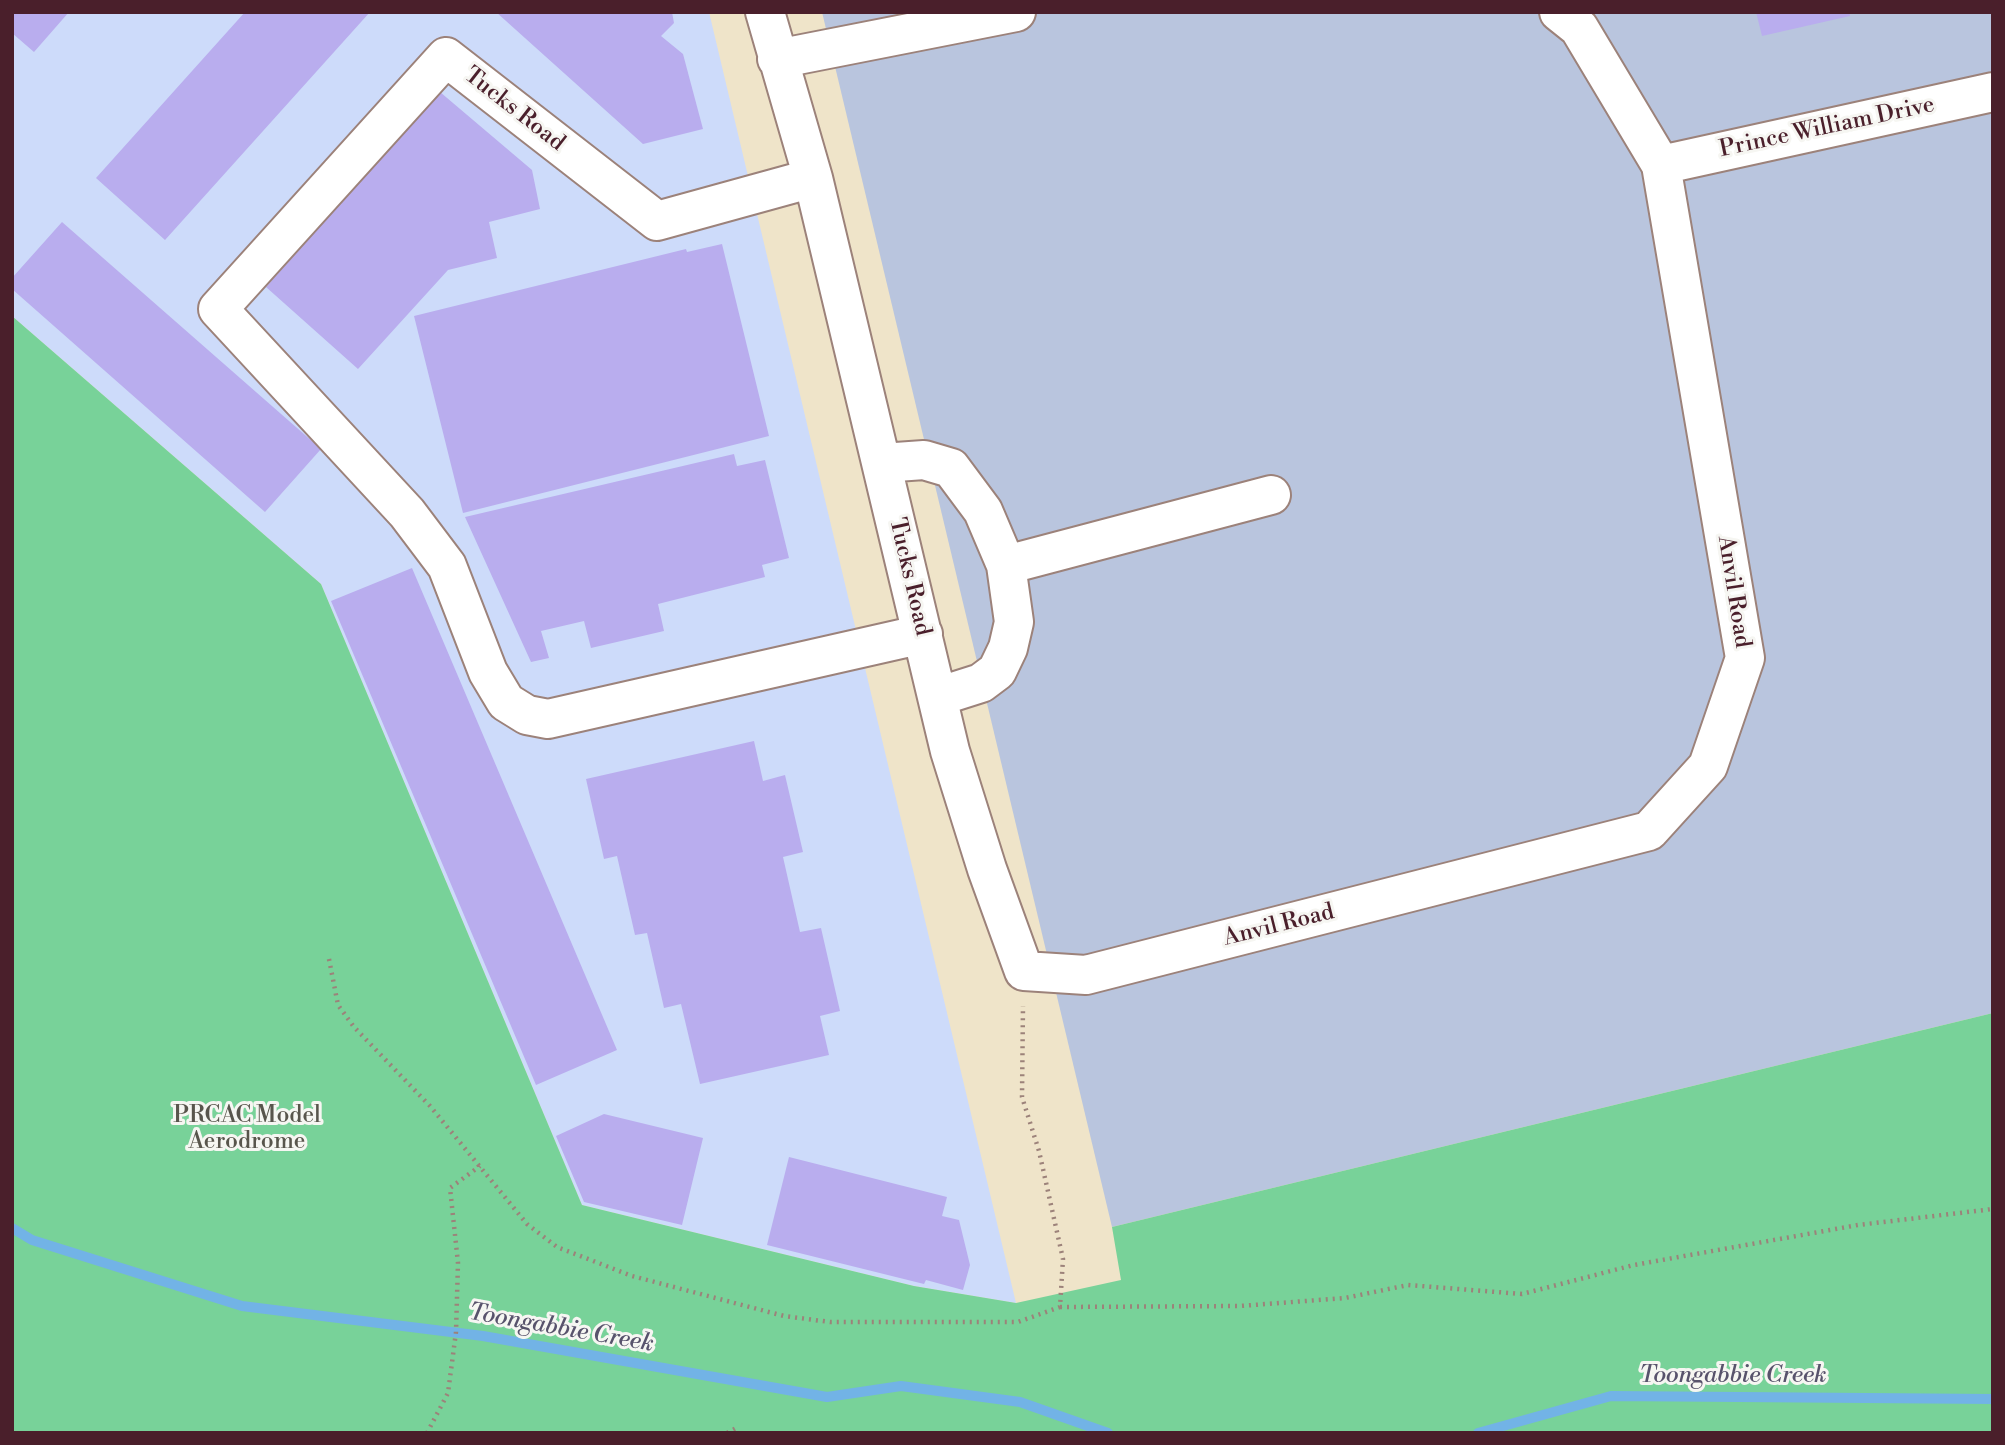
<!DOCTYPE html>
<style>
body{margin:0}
#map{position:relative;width:2005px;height:1445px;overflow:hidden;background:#efe4c9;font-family:"Libre Bodoni",serif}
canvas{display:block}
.frame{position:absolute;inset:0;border:14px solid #4a1f2b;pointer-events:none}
</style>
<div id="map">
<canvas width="2005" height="1445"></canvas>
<div class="frame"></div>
</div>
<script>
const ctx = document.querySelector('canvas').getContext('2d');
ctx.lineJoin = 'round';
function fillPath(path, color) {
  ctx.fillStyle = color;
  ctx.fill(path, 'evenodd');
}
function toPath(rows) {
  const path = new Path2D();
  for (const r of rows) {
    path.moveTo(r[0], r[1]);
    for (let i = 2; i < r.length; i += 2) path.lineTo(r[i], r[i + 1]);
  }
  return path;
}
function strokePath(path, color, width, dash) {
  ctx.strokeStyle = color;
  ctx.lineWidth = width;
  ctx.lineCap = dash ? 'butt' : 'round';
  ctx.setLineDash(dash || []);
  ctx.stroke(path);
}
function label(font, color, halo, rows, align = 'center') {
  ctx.font = font + ' "Libre Bodoni",serif';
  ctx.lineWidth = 6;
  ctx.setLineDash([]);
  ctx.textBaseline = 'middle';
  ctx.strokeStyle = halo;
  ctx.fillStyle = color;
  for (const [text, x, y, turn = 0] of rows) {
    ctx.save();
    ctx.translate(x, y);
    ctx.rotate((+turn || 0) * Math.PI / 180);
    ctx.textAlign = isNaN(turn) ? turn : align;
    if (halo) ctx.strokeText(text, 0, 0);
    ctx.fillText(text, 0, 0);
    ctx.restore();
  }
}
fillPath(toPath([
 [12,12,709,12,1016,1303,914,1286,582,1205,321,584,12,316]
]), '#cddbfa');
fillPath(toPath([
 [822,12,1993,12,1993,1013,1112,1227]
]), '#b9c5de');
fillPath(toPath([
 [12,316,321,584,582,1205,914,1286,1016,1303,1121,1280,1112,1227,1993,1013,1993,1433,12,1433]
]), '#78d299');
strokePath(toPath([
 [12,1228,32,1240,242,1306,483,1336,827,1397,901,1386,1020,1402,1108,1433],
 [1478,1433,1611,1396,1993,1399]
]), '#72b3e6', 10);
fillPath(toPath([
 [12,12,69,12,34,52,12,33],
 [245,12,370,12,165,240,96,178],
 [496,12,672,12,674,23,661,36,683,54,703,129,643,144],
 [1756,12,1849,12,1850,16,1762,36],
 [440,92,532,170,540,209,489,222,497,258,448,270,358,369,266,287],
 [62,222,321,449,265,512,12,289,12,278],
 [722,244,769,436,463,513,414,316,686,249,687,252],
 [734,454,737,466,765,460,789,558,762,565,765,577,658,604,664,631,591,648,584,621,541,631,549,658,531,662,465,517],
 [412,568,617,1050,536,1085,331,601],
 [754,741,763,781,785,775,803,852,783,857,800,932,821,928,840,1011,820,1016,829,1055,700,1084,681,1004,664,1008,647,933,635,935,617,856,604,859,586,779],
 [604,1114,703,1138,682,1225,584,1202,556,1136],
 [789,1157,947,1197,942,1216,959,1220,970,1265,963,1290,926,1280,924,1284,767,1245]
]), '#b9adee');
const minor = toPath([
 [765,12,813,178,950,751,987,869,1024,971,1086,975,1649,831,1708,766,1745,658,1661,165,1579,28,1559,12],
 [777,59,1016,12],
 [1661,165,1993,92],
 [813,178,657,221,446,57,218,309,407,513,447,566,488,672,506,702,527,715,548,719,923,634],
 [882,463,924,460,951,468,983,511,1006,565,1271,495],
 [937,697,981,683,997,671,1008,648,1014,622,1006,565]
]);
strokePath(minor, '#9c827a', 42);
strokePath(toPath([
 [329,959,338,1005,354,1027,430,1106,527,1224,557,1247,632,1276,784,1316,830,1322,1018,1322,1060,1307,1063,1259,1039,1151,1022,1097,1023,1006],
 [1060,1307,1240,1306,1345,1298,1408,1285,1522,1294,1634,1265,1858,1225,1993,1209],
 [427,1433,448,1393,456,1332,458,1263,450,1188,480,1166],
 [727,1433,738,1427]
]), '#9c827a', 4.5, [2, 5]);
strokePath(minor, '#fff', 38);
label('23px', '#4a1f2b', '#f6f6f2', [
 ["Tucks Road",514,110,38],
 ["Prince William Drive",1827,128,-12],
 ["Tucks Road",909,577,77],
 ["Anvil Road",1733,592,81],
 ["Anvil Road",1279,926,-14]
]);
label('23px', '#58554c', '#f6f6f2', [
 ["PRCAC Model",247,1116],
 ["Aerodrome",247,1142]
]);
label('italic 24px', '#58536c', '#f6f6f2', [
 ["Toongabbie Creek",561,1329,10],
 ["Toongabbie Creek",1733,1376]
]);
</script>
